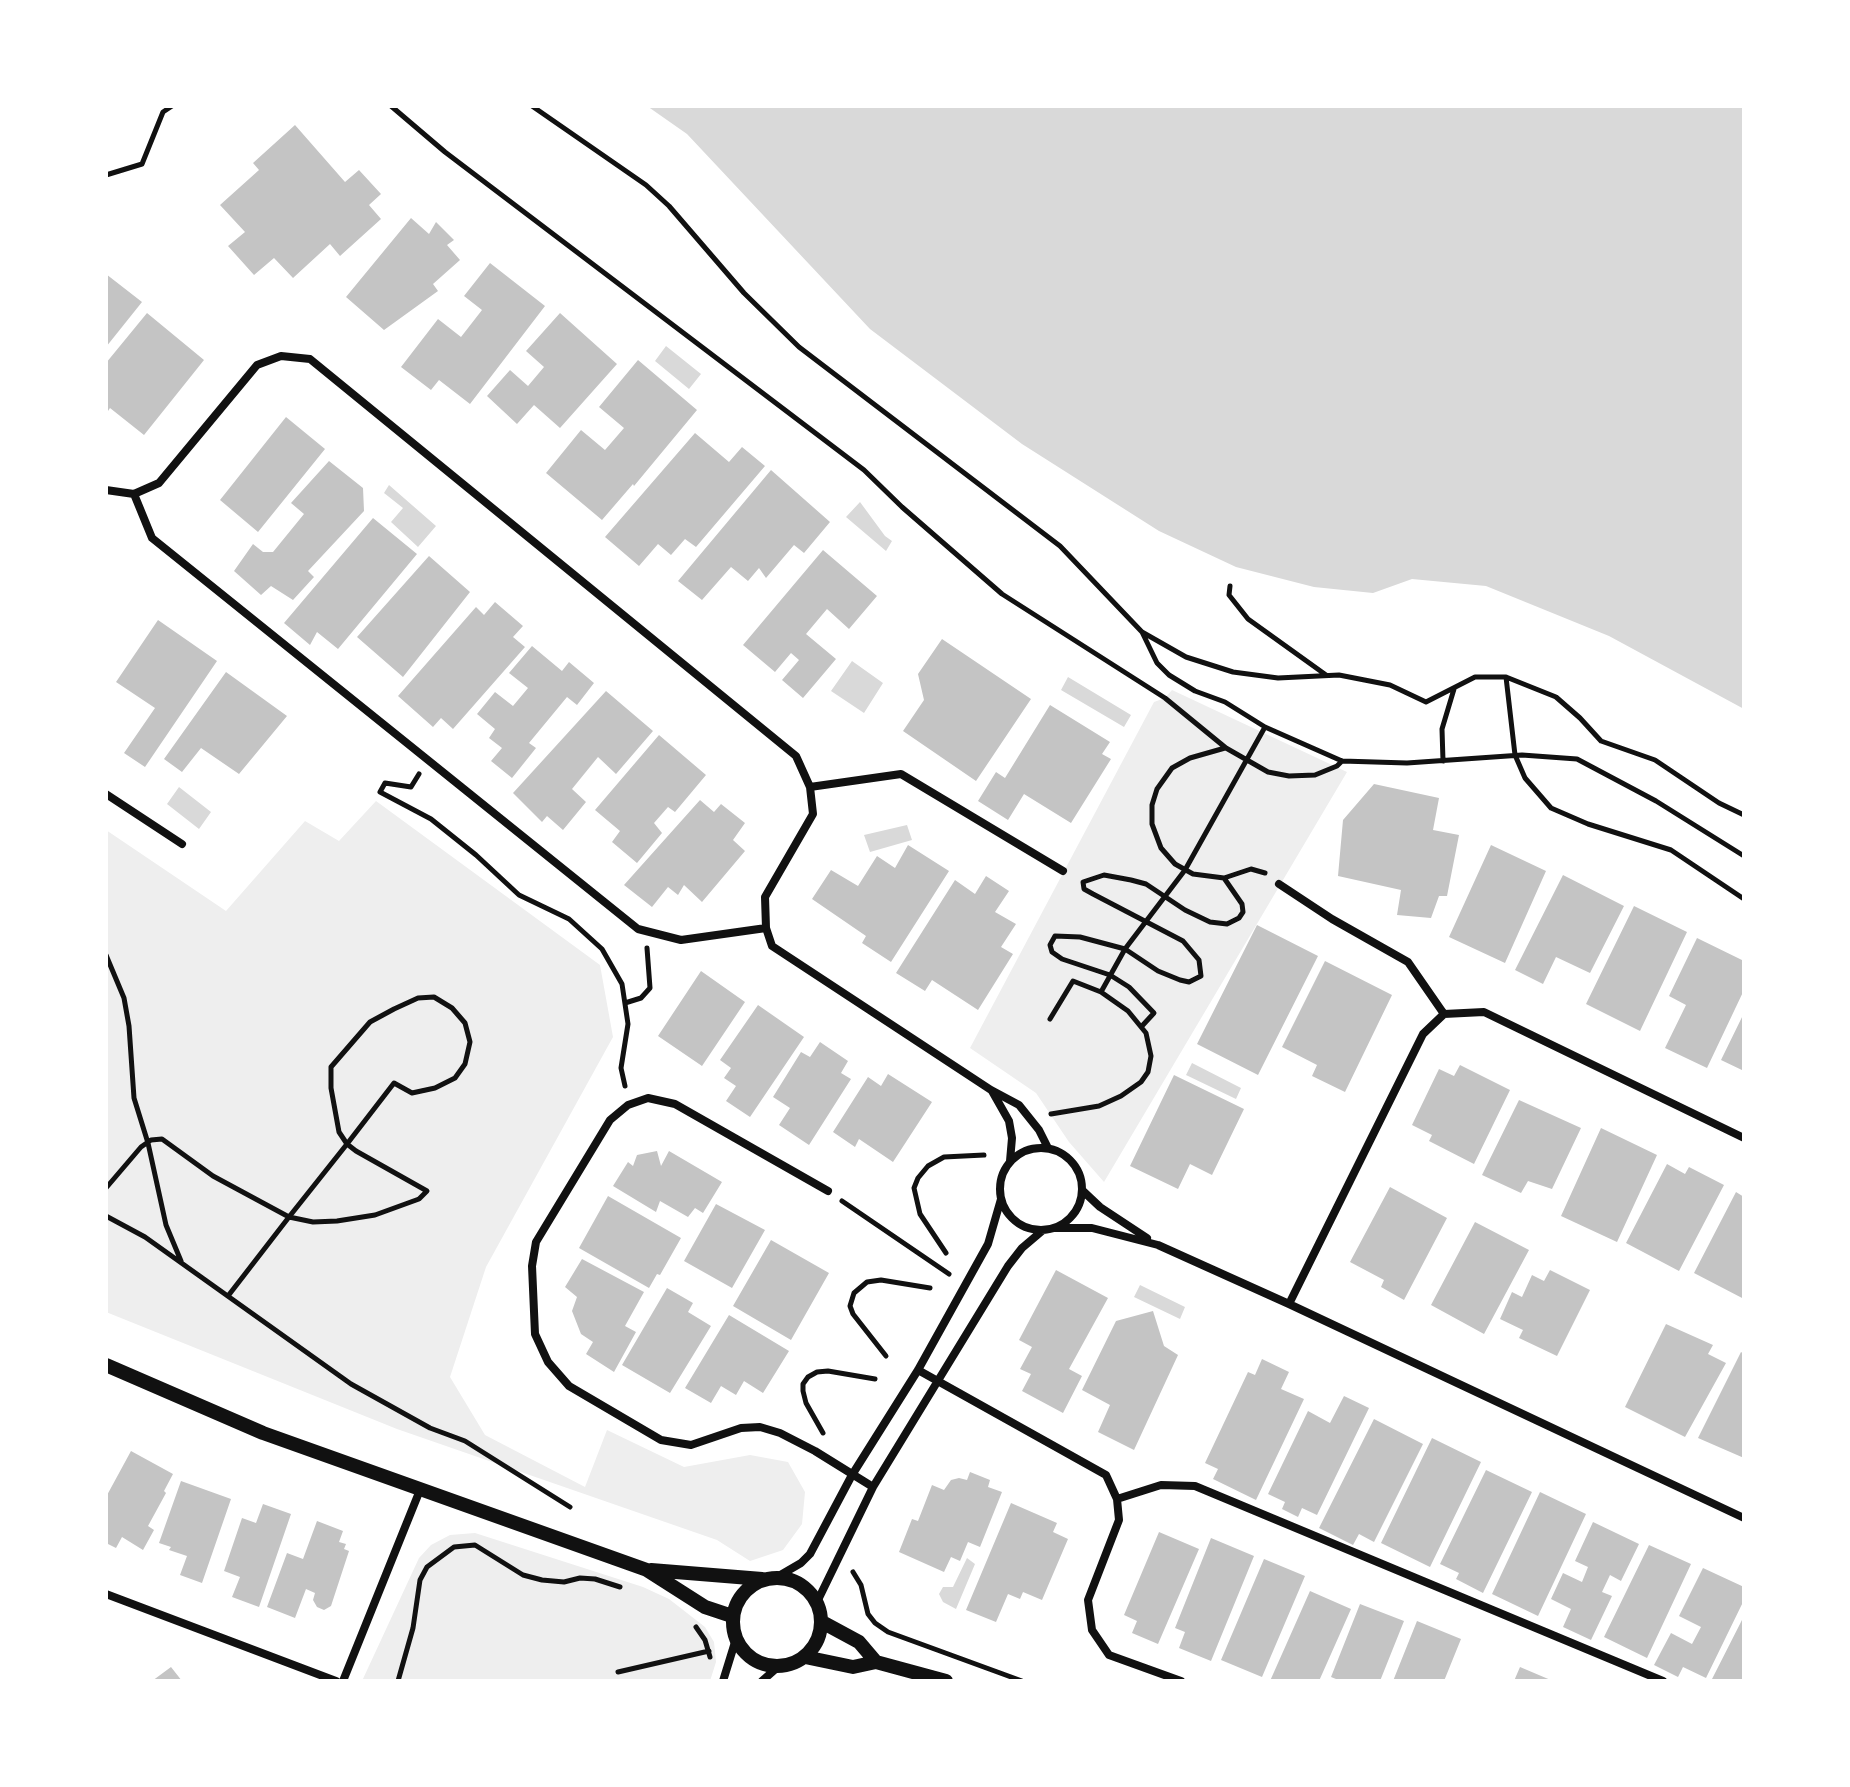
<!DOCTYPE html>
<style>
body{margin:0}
#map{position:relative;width:1850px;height:1787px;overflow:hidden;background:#fff;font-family:"Alegreya Sans",sans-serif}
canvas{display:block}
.frame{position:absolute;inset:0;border:108px solid #fff;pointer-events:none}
</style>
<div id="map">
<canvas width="1850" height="1787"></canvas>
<div class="frame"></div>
</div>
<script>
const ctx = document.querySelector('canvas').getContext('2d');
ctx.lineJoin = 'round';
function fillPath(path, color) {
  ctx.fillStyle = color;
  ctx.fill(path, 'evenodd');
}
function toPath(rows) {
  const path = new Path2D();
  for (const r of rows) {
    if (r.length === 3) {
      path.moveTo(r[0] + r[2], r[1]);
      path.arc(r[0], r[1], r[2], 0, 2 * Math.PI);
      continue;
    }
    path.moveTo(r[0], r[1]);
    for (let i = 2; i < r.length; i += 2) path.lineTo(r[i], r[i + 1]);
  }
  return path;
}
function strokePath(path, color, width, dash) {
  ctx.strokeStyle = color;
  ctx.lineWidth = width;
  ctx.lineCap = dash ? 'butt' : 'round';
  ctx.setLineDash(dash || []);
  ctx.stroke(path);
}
fillPath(toPath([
 [1172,690,1347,772,1104,1182,1069,1142,1036,1093,970,1048,1154,702,1165,698],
 [376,801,600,965,613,1037,486,1267,450,1377,485,1435,585,1487,607,1430,684,1467,750,1455,788,1462,805,1492,802,1524,783,1550,750,1561,717,1540,397,1429,106,1312,106,830,226,911,305,821,339,841],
 [475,1533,643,1587,669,1599,705,1627,714,1642,716,1662,710,1681,362,1681,419,1558,431,1545,450,1535]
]), '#eee');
fillPath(toPath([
 [647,106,1744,106,1744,709,1609,636,1486,586,1412,579,1373,593,1314,587,1236,567,1159,531,1022,444,870,329,687,134],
 [666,346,701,374,689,389,655,361],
 [389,485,436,526,418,547,391,522,403,508,384,493],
 [860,502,885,536,892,541,886,551,846,517],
 [852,661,883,683,864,713,831,691],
 [1068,677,1131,715,1124,727,1061,690],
 [179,787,211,812,199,829,167,804],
 [907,825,912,840,870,852,864,835],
 [1192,1063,1241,1088,1236,1099,1186,1075],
 [1140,1285,1185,1307,1180,1319,1134,1297],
 [967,1558,975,1564,956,1609,943,1602,939,1594,943,1587,953,1587]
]), '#d9d9d9');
fillPath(toPath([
 [295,125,345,182,359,170,381,194,369,205,381,219,340,256,330,244,293,278,274,258,254,275,228,246,245,232,220,205,259,170,253,163],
 [411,218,429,234,436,222,454,240,447,245,460,260,433,284,438,291,384,330,346,297],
 [490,263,545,306,470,404,439,380,431,390,401,367,438,319,461,337,482,310,464,296],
 [106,274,142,302,106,347],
 [147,313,204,360,144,435,110,408,106,414,106,363],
 [560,313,617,364,560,428,534,405,517,424,487,396,510,370,528,386,544,367,526,351],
 [638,360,697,410,634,486,633,484,602,520,546,473,581,430,605,450,624,428,599,407],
 [286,417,325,449,258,532,220,500],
 [695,433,729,462,742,447,765,466,696,547,685,539,671,555,658,544,639,566,605,537],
 [329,461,363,488,364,511,308,571,314,577,293,600,271,586,261,595,234,571,253,544,263,552,273,552,304,514,291,503],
 [771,470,830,522,804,553,794,545,766,578,759,568,748,581,731,567,702,600,678,581],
 [373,518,417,554,338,649,317,632,310,645,284,623],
 [823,550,877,596,849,629,827,609,806,634,836,659,803,698,782,680,799,660,791,653,775,672,743,645],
 [429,556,470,592,403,677,357,637],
 [495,602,523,626,513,637,525,647,453,729,441,718,433,727,398,696,476,607,484,615],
 [158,620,217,661,145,767,124,753,155,708,116,682],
 [942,639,1031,699,976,781,903,731,924,700,918,674],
 [532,646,562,671,569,662,594,683,577,705,567,697,529,743,536,748,512,778,491,761,502,748,489,738,495,729,477,714,495,692,513,706,528,688,509,673],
 [226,672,287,716,239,774,201,748,182,772,164,759],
 [606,691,653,731,616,774,598,757,572,789,586,802,563,830,547,816,542,822,513,793],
 [1050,705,1110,742,1102,754,1111,759,1071,823,1024,794,1008,820,978,801,996,772,1005,778],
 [659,735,706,775,675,812,668,807,654,823,662,833,637,863,612,842,620,831,595,810],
 [1374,784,1439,798,1433,830,1459,835,1447,896,1439,896,1431,918,1397,915,1401,890,1338,876,1343,820],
 [700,800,714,812,721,804,745,823,733,840,745,851,702,902,684,885,678,895,668,887,652,907,624,885],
 [908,845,949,871,891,962,862,943,866,936,812,899,831,870,858,886,877,856,895,868],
 [1491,845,1546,871,1505,963,1449,937],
 [1563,875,1624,906,1590,973,1556,957,1543,984,1515,970],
 [986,876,1009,891,995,912,1016,924,1001,947,1013,954,978,1010,932,980,925,991,896,973,955,880,975,894],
 [1634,906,1687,932,1640,1031,1586,1004],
 [1257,925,1318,956,1258,1075,1197,1044],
 [1697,938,1744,961,1744,990,1707,1068,1665,1048,1686,1005,1669,996],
 [1325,961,1392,995,1345,1092,1312,1076,1317,1065,1282,1047],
 [701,971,745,1002,702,1066,658,1036],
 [758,1005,804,1037,750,1117,726,1101,736,1086,724,1078,731,1068,720,1060],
 [1744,1013,1744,1071,1721,1060],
 [820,1042,848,1061,841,1073,851,1079,809,1145,779,1125,790,1108,773,1097,801,1052,810,1057],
 [1460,1065,1510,1090,1474,1164,1429,1141,1432,1135,1412,1125,1439,1069,1454,1076],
 [888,1074,932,1102,893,1162,859,1139,855,1147,833,1132,868,1077,881,1086],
 [1174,1075,1244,1109,1212,1175,1190,1164,1178,1189,1130,1166],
 [1519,1100,1581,1128,1552,1189,1528,1181,1521,1193,1482,1175],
 [1601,1128,1657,1155,1617,1242,1561,1216],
 [657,1151,661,1166,669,1151,722,1182,703,1213,695,1208,688,1217,660,1201,656,1212,613,1186,628,1162,633,1166,637,1155],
 [1667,1164,1685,1174,1689,1167,1724,1185,1679,1271,1626,1243],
 [1390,1187,1447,1218,1404,1300,1381,1287,1384,1280,1350,1262],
 [1736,1192,1744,1197,1744,1299,1694,1273],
 [608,1196,681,1238,660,1275,657,1274,649,1288,579,1248],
 [716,1204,765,1230,732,1288,684,1261],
 [1475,1222,1529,1250,1484,1334,1431,1305],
 [771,1240,829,1273,791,1340,733,1306],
 [582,1259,644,1292,625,1326,636,1332,614,1372,586,1354,593,1342,581,1334,572,1311,577,1297,565,1287],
 [1056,1270,1108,1298,1069,1369,1082,1376,1063,1413,1022,1391,1031,1374,1020,1369,1032,1347,1019,1340],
 [1550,1270,1590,1290,1557,1356,1519,1338,1523,1330,1500,1319,1512,1292,1522,1297,1532,1275,1544,1281],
 [667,1288,693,1303,688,1312,711,1326,670,1393,622,1365],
 [1153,1311,1164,1346,1178,1355,1134,1450,1098,1432,1110,1405,1082,1390,1116,1321],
 [729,1315,789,1351,763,1393,744,1381,736,1395,721,1386,711,1403,685,1388],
 [1666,1324,1713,1345,1708,1354,1726,1363,1685,1437,1625,1407],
 [1741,1352,1744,1354,1744,1458,1698,1438],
 [1262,1359,1289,1372,1281,1389,1304,1399,1256,1500,1213,1479,1218,1469,1205,1463,1248,1372,1255,1375],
 [1344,1396,1369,1408,1317,1515,1302,1508,1298,1517,1282,1509,1285,1502,1268,1494,1308,1411,1330,1423],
 [1374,1419,1423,1444,1374,1542,1359,1534,1353,1545,1319,1528],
 [1432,1438,1481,1462,1430,1567,1381,1543],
 [131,1451,173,1474,164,1491,166,1493,148,1526,154,1530,143,1550,122,1537,116,1548,106,1543,106,1497],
 [1486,1470,1532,1492,1483,1593,1456,1579,1459,1573,1440,1564],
 [970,1472,990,1480,988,1487,1002,1492,980,1547,968,1542,960,1561,951,1557,944,1572,899,1552,912,1519,918,1521,932,1485,944,1490,951,1480,959,1478,967,1480],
 [181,1481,231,1499,202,1583,180,1575,187,1556,169,1550,171,1547,159,1543],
 [1540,1492,1586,1514,1538,1616,1492,1594],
 [1011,1503,1057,1523,1053,1532,1068,1539,1042,1600,1023,1592,1020,1599,1008,1594,996,1622,966,1610],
 [263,1504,291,1514,259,1607,232,1597,240,1577,224,1571,242,1518,256,1523],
 [317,1521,343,1531,339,1542,346,1544,344,1549,349,1551,331,1606,324,1610,317,1607,313,1600,315,1593,306,1589,295,1618,267,1607,287,1553,303,1559],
 [1593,1522,1639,1544,1621,1581,1610,1575,1602,1592,1612,1596,1591,1640,1563,1627,1571,1609,1551,1599,1563,1573,1582,1582,1588,1567,1575,1561],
 [1159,1532,1199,1549,1158,1644,1132,1633,1137,1621,1124,1615],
 [1211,1538,1254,1556,1211,1661,1179,1648,1185,1632,1175,1628],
 [1649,1545,1691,1564,1647,1658,1604,1637],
 [1264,1559,1305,1576,1262,1677,1221,1660],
 [1703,1568,1744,1587,1744,1600,1706,1678,1683,1667,1678,1677,1654,1665,1671,1633,1692,1644,1701,1627,1679,1616],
 [1310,1591,1351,1609,1319,1681,1270,1681],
 [1360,1604,1404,1621,1380,1681,1341,1681,1331,1677],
 [1744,1616,1744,1681,1711,1681],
 [1417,1621,1461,1639,1444,1681,1393,1681],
 [171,1667,182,1681,152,1681],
 [1520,1667,1553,1681,1514,1681]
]), '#c4c4c4');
strokePath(toPath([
 [391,106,445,152,864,470,902,507,1002,594,1165,698,1226,748,1268,772,1289,776,1315,775,1337,766,1342,761],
 [532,106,646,185,669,206,744,293,799,347,1060,546,1142,632,1157,663,1169,675,1195,691,1225,702,1265,727,1342,761,1407,763,1522,755,1577,759,1656,801,1744,856],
 [106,175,142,164,163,112,172,106],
 [1230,586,1229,595,1248,619,1326,675],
 [1142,632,1186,657,1233,672,1278,678,1339,675,1390,685,1426,702,1475,677,1506,677,1556,697,1580,718,1601,741,1655,760,1719,803,1744,815],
 [1506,677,1515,755,1525,778,1551,808,1588,824,1671,850,1744,899],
 [1443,761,1442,729,1454,689],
 [419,774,411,787,385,783,380,792,431,819,476,855,519,895,569,919,602,949,622,984,628,1024,621,1068,625,1086],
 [1224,878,1251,869,1265,873],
 [106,955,124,998,129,1026,134,1098,148,1143,166,1225,181,1261],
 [1101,992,1125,949,1185,870,1265,727],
 [625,1003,641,998,650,988,647,948],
 [1050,1019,1073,981,1101,992,1128,1011,1146,1033,1151,1056,1148,1072,1141,1082,1121,1096,1099,1106,1051,1114],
 [1142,1026,1154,1013,1129,987,1110,975,1062,959,1052,952,1050,945,1055,936,1080,937,1125,949,1158,971,1180,980,1189,982,1201,976,1199,960,1183,941,1093,894,1084,889,1083,882,1104,875,1131,880,1146,884,1185,910,1210,922,1227,924,1239,918,1243,912,1242,904,1224,878,1193,874,1175,864,1161,848,1152,824,1152,805,1157,789,1172,768,1190,758,1225,748],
 [106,1188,141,1147,151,1140,162,1139,213,1176,289,1217,313,1222,337,1221,375,1215,419,1199,427,1191,356,1151,347,1144,339,1132,331,1088,331,1067,370,1022,394,1009,418,998,434,997,452,1008,465,1023,470,1042,465,1064,455,1078,435,1088,412,1093,394,1083,347,1144,289,1217,228,1296],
 [842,1201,949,1274],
 [106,1216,145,1237,351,1384,430,1428,465,1441,570,1507],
 [946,1253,920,1214,914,1188,918,1178,928,1166,944,1157,984,1155],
 [886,1356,853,1314,850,1306,854,1293,867,1282,881,1280,930,1288],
 [823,1433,806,1403,803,1391,803,1384,808,1377,817,1372,828,1371,875,1379],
 [853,1572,861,1585,868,1614,875,1623,888,1632,1022,1681],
 [696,1627,705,1640,710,1657],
 [618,1672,709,1651],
 [398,1681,413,1628,420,1580,427,1567,454,1547,475,1545,523,1575,542,1580,564,1582,580,1578,595,1579,620,1587]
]), '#111', 5);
strokePath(toPath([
 [106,490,134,494,159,483,257,365,281,356,310,359,796,756,810,787,813,814,765,897,766,928,772,946,991,1090,1019,1105,1039,1130,1048,1148],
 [134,494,152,538,638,929,681,940,766,928],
 [810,787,901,774,1063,871],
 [106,794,182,844],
 [1279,884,1332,919,1408,962,1444,1014],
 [992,1091,1009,1121,1012,1138,1010,1161],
 [1041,1189,41],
 [828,1191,675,1104,648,1098,628,1105,610,1120,536,1242,532,1266,535,1334,548,1362,569,1386,661,1440,691,1445,741,1428,760,1427,780,1433,815,1451,873,1487],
 [1083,1191,1100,1207,1147,1238],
 [1056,1228,1092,1228,1158,1245,1289,1304,1744,1518],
 [1289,1304,1423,1034,1444,1014,1484,1012,1744,1138],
 [918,1370,1106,1475,1117,1499,1119,1520,1088,1600,1092,1630,1109,1655,1181,1681],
 [1117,1499,1161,1485,1195,1486,1663,1681],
 [777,1577,801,1563,810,1554,852,1475,918,1370,988,1244,1001,1199],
 [106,1594,336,1681],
 [817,1602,873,1487,1008,1266,1022,1248,1042,1231],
 [343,1681,420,1490],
 [723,1681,736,1639],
 [762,1681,779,1666]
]), '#111', 8);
strokePath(toPath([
 [106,1365,263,1433,647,1570,705,1607,732,1616],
 [651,1570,762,1579],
 [777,1622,44],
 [822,1622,859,1642,876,1662],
 [805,1657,853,1667,876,1662,946,1681]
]), '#111', 14);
</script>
